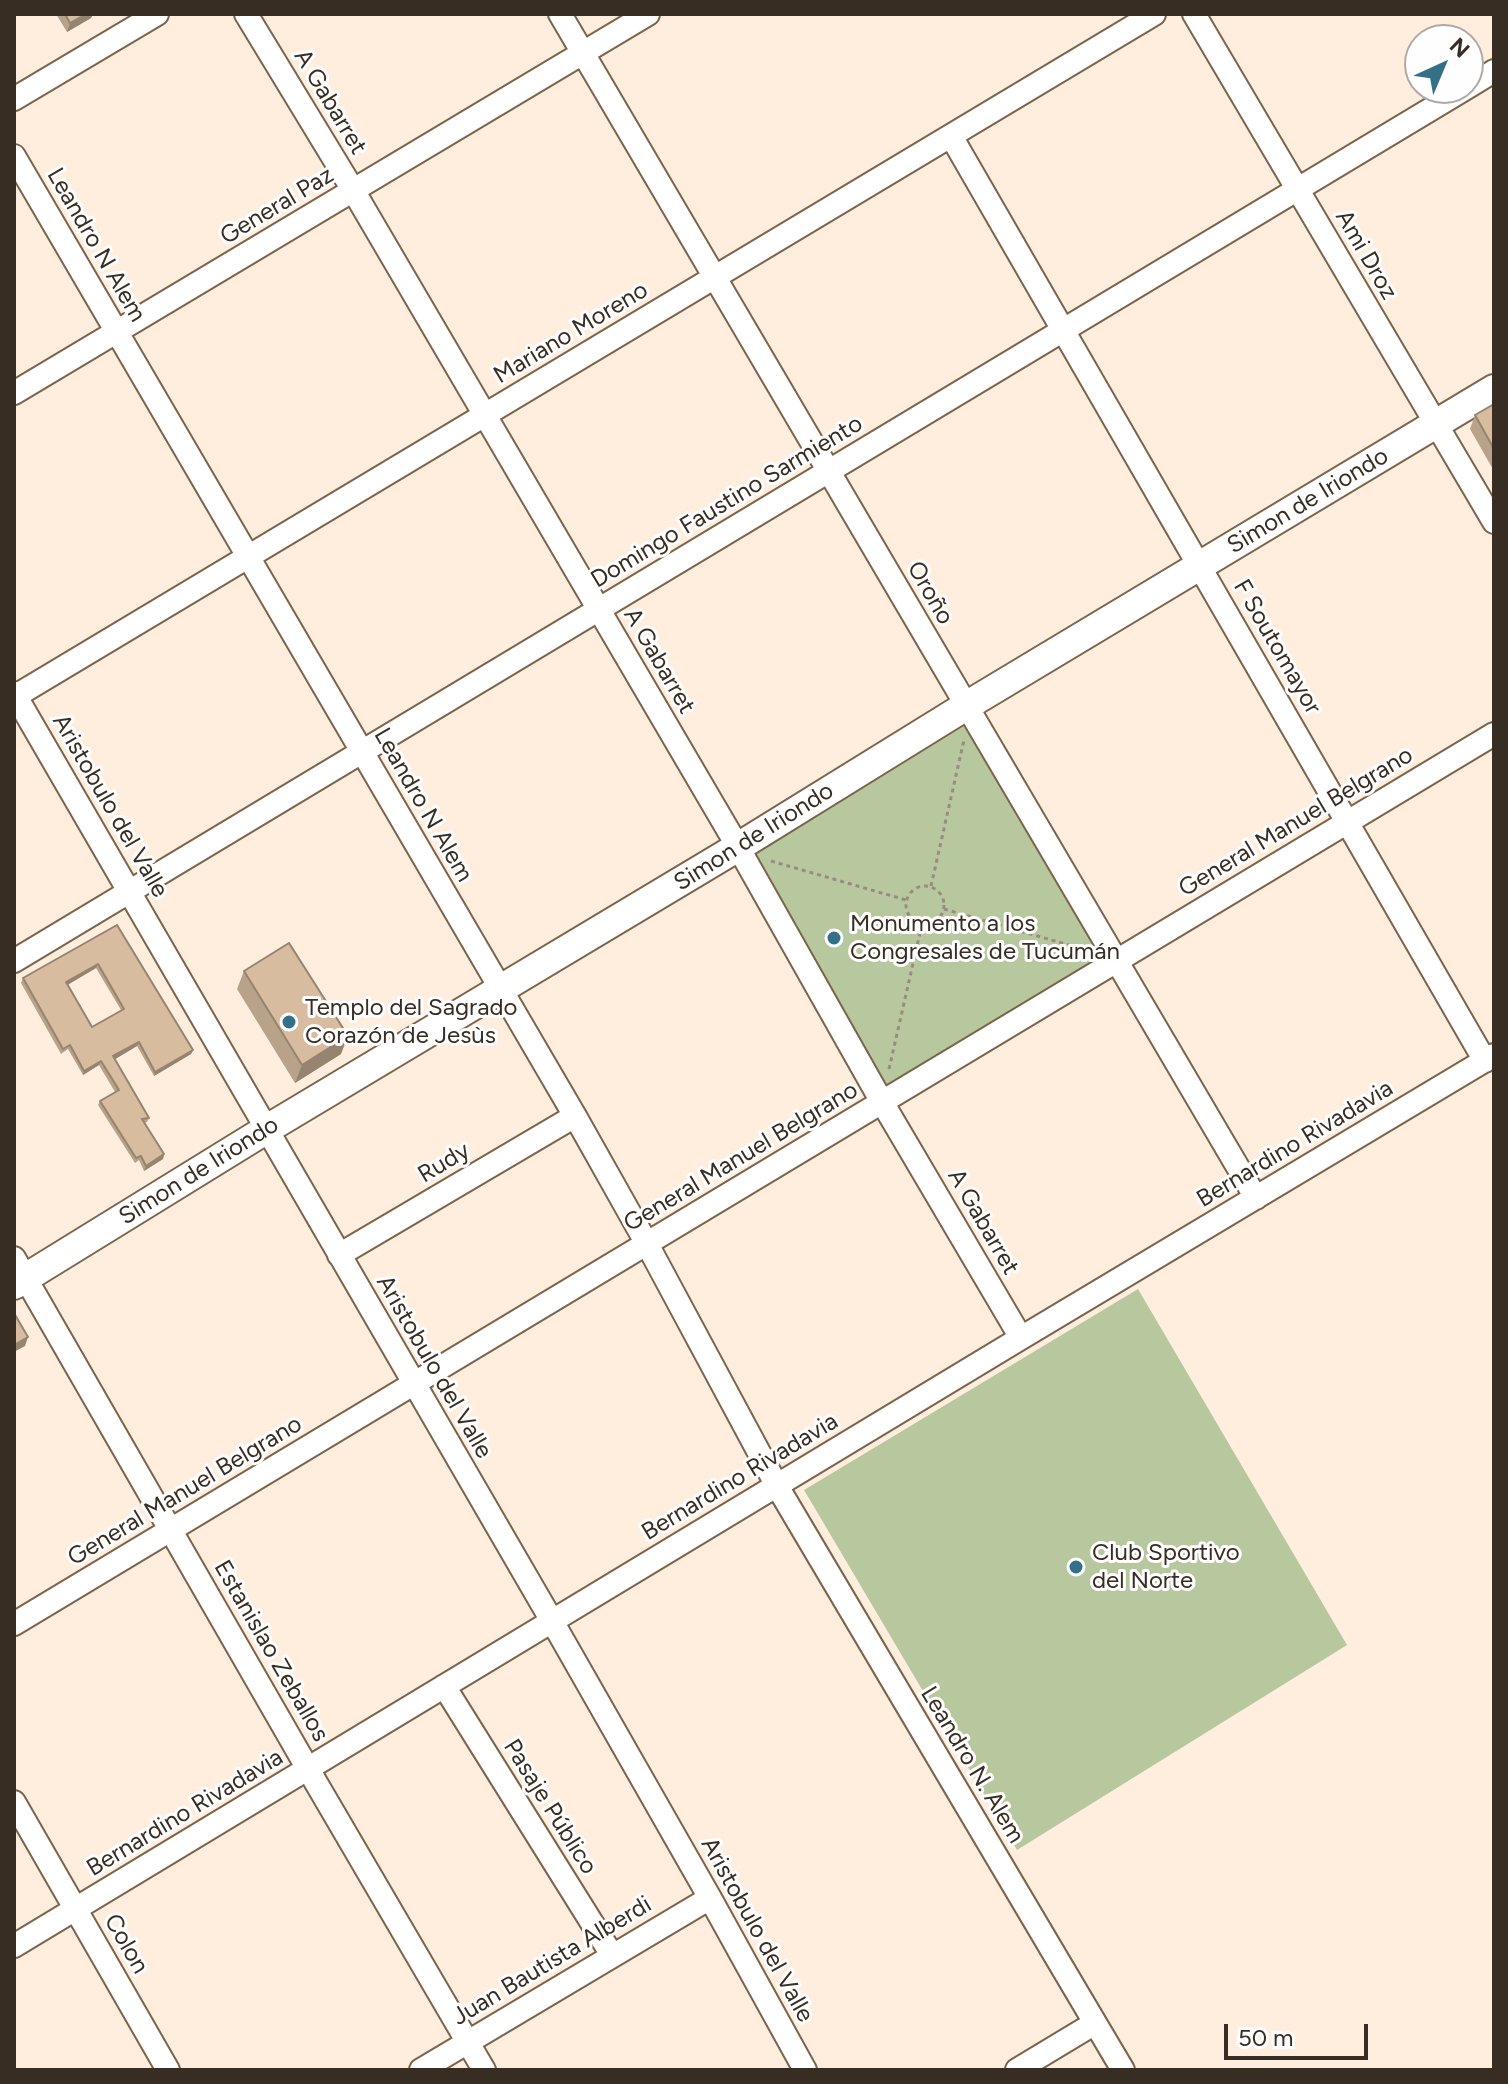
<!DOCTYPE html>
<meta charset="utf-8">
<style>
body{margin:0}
#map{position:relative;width:1508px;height:2084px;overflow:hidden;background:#ffeddd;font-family:Figtree,sans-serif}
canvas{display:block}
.frame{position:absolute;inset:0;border:16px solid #382d22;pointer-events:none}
.north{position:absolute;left:1404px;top:24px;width:80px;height:80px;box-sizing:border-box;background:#fefefe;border:2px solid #afaaa6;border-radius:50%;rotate:44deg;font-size:22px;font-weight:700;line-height:32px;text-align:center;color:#382d22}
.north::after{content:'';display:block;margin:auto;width:28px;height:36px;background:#347188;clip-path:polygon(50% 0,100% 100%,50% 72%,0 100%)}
.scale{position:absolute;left:1224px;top:2024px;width:144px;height:36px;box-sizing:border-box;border:4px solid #382d22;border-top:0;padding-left:10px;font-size:24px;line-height:28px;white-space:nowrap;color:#382d22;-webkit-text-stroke:6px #fefefe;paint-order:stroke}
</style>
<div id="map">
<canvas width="1508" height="2084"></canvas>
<div class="frame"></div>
<div class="north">N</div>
<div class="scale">50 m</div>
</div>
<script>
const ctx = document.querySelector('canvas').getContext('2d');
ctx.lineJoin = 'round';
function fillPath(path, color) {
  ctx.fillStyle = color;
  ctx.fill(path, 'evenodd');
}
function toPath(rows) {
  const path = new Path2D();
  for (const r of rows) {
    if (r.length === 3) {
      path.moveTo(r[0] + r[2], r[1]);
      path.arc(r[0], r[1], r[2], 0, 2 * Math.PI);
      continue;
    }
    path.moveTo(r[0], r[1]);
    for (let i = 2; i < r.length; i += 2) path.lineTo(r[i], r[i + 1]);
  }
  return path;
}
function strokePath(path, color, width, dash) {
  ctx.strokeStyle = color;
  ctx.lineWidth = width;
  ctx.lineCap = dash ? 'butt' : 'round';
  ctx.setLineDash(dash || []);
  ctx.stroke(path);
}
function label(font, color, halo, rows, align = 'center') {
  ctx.font = font + ' Figtree,sans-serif';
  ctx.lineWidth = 6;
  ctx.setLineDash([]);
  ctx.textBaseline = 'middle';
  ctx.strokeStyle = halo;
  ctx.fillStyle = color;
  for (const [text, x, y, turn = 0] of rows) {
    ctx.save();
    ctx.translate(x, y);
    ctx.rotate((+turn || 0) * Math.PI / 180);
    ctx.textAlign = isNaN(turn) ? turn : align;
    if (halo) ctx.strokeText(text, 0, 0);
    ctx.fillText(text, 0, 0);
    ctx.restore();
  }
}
fillPath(toPath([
 [966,706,1117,960,882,1102,738,847],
 [1138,1289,1347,1645,1017,1850,804,1490]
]), '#b7c89f');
const minor = toPath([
 [246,14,353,190,738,847,882,1102,1021,1338],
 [560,14,1256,1198],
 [1194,14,1494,522],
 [1468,87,1494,71],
 [14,99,157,14],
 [951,136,1485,1061],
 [14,156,575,1116,647,1244,777,1486,1123,2070],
 [14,393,648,14],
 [14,693,552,1621,710,1898,805,2070],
 [14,697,1154,14],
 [14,961,1466,88],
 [339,1255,575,1116],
 [14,1258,308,1769,484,2070],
 [14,1624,1494,734],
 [444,1686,612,1955],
 [14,1802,168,2070],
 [14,1946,1021,1338,1494,1055],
 [421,2070,710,1898],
 [1017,2070,1095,2023]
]);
const major = toPath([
 [14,1285,267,1129,738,847,966,706,1494,389]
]);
strokePath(minor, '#7c644b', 26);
strokePath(major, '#7c644b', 32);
strokePath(toPath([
 [771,861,906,900],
 [925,905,19],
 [931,886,964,740],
 [944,909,1086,950],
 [889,1069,922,924]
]), '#9a8b7e', 3, [4, 4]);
strokePath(minor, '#fff', 22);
strokePath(major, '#fff', 28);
fillPath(toPath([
 [56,14,93,14,91,18,67,32],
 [1494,404,1494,471,1470,429,1475,415],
 [117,925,193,1050,191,1054,154,1076,137,1046,115,1059,149,1118,147,1122,144,1123,164,1154,163,1159,144,1171,139,1160,135,1163,98,1105,100,1101,115,1092,99,1065,83,1075,68,1049,61,1054,21,983,23,978],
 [96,968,121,1010,92,1027,67,985],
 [244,971,341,1054,295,1083,237,989]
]), '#b9a28a');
fillPath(toPath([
 [86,14,93,14,91,18,67,32,70,23],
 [98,964,96,968,64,987,66,982],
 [348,1036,341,1054,295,1083,302,1065],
 [139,1042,137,1046,112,1061,113,1056],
 [193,1050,191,1054,154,1076,155,1072],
 [101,1061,99,1065,83,1075,84,1071],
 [164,1154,163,1159,144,1171,146,1166],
 [28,1337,25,1346,14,1352,14,1345]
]), '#968470');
const building = toPath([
 [65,14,86,14,70,23,65,14],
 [1494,404,1494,449,1475,415,1494,404],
 [117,925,193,1050,155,1072,139,1042,113,1056,149,1118,142,1119,164,1154,146,1166,141,1156,136,1158,100,1101,119,1090,101,1061,84,1071,70,1045,63,1049,23,978,117,925],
 [98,964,124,1009,92,1027,66,982,98,964],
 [289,943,348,1036,302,1065,244,971,289,943],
 [14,1313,28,1337,14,1345,14,1313]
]);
fillPath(building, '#d7bca0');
strokePath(building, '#968470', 2);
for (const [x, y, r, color] of [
 [834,938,8,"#347188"],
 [289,1022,8,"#347188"],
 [1076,1567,8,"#347188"]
]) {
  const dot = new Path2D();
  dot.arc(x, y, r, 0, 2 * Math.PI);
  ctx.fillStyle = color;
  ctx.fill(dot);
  strokePath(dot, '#fefefe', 3);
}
label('24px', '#382d22', '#fefefe', [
 ["A Gabarret",330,102,59],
 ["General Paz",277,206,-31],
 ["Leandro N Alem",96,245,60],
 ["Ami Droz",1366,255,60],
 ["Mariano Moreno",571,333,-31],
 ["Simon de Iriondo",1308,501,-31],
 ["Domingo Faustino Sarmiento",727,502,-31],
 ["Oroño",930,593,60],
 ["F Soutomayor",1277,647,60],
 ["A Gabarret",659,661,60],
 ["Leandro N Alem",423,805,60],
 ["Aristobulo del Valle",110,806,60],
 ["General Manuel Belgrano",1296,822,-31],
 ["Simon de Iriondo",754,837,-32],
 ["Bernardino Rivadavia",1295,1144,-31],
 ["General Manuel Belgrano",741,1157,-31],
 ["Rudy",444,1163,-31],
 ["Simon de Iriondo",199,1171,-32],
 ["A Gabarret",983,1222,60],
 ["Aristobulo del Valle",434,1367,60],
 ["Bernardino Rivadavia",740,1477,-31],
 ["General Manuel Belgrano",185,1491,-31],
 ["Estanislao Zeballos",271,1651,60],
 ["Leandro N. Alem",972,1765,59],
 ["Pasaje Público",550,1807,58],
 ["Bernardino Rivadavia",185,1813,-31],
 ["Aristobulo del Valle",757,1930,61],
 ["Colon",126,1944,60],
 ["Juan Bautista Alberdi",552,1961,-31]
]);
label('24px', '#382d22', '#fefefe', [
 ["Monumento a los",850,924],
 ["Congresales de Tucumán",850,952],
 ["Templo del Sagrado",305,1008],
 ["Corazón de Jesùs",305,1036],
 ["Club Sportivo",1092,1553],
 ["del Norte",1092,1581]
], 'left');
</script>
